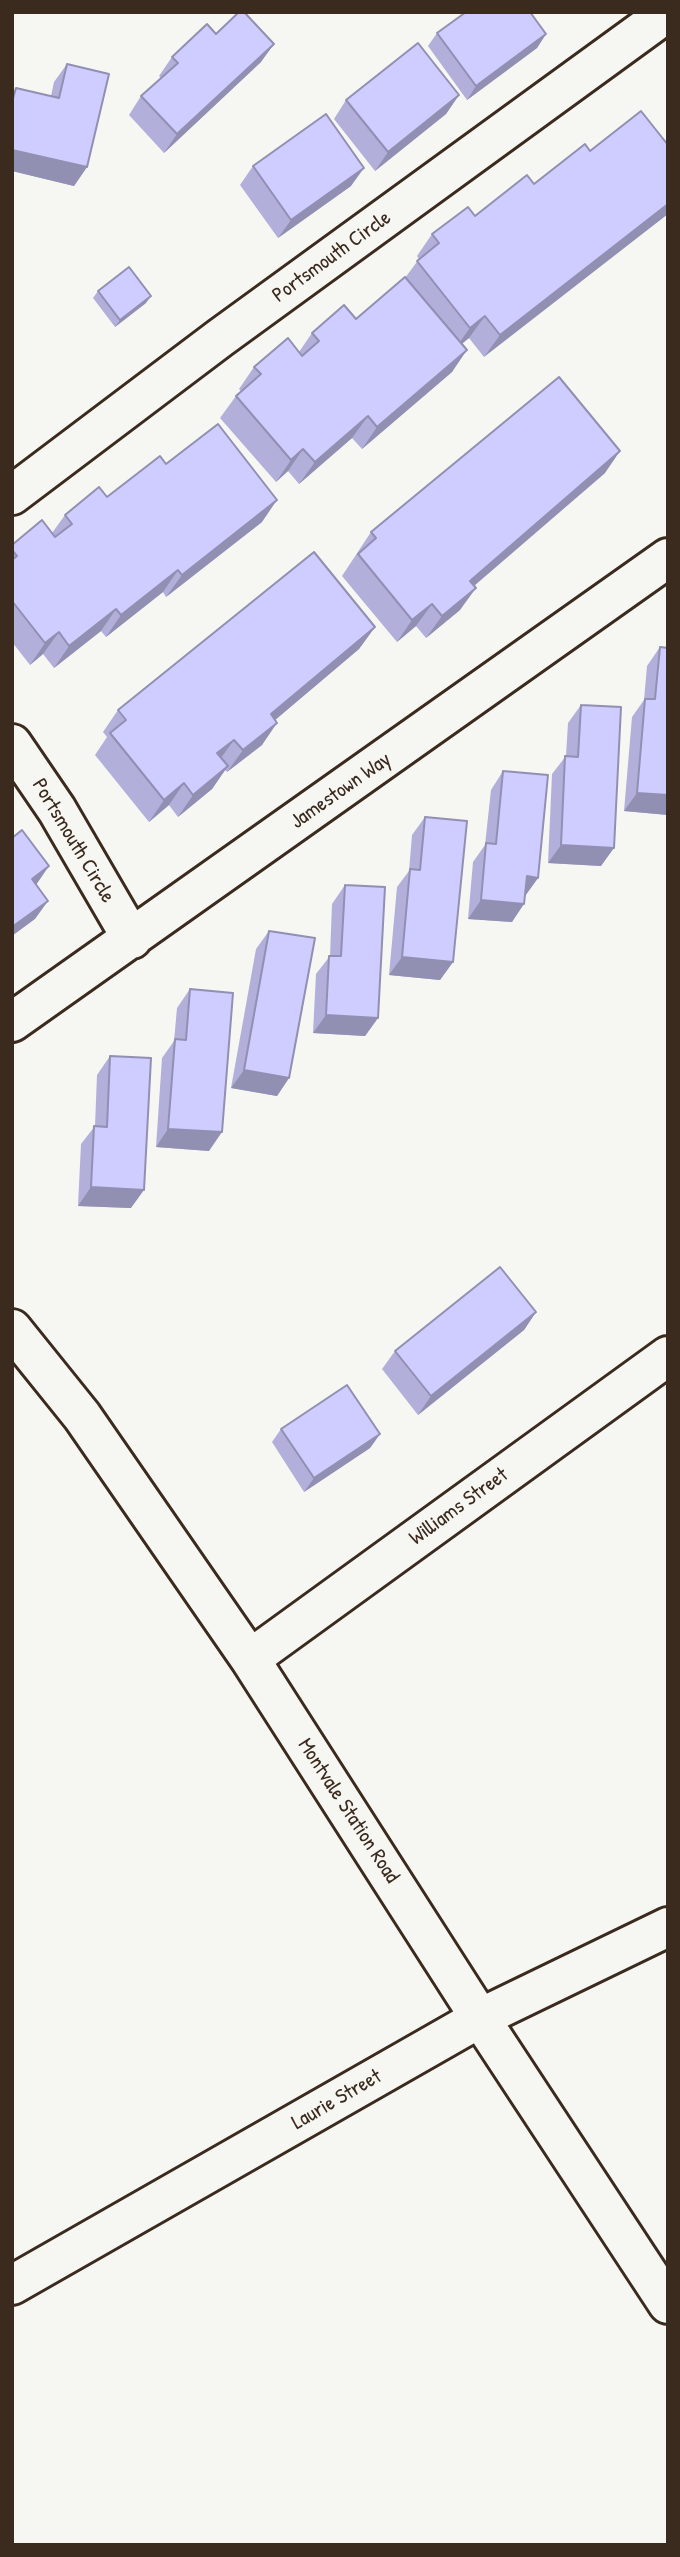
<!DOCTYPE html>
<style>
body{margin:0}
#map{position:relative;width:680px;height:2557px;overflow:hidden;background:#f6f6f2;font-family:"Patrick Hand",sans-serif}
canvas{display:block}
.frame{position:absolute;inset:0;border:14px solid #3b2a1e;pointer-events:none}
</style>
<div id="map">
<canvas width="680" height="2557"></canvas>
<div class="frame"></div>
</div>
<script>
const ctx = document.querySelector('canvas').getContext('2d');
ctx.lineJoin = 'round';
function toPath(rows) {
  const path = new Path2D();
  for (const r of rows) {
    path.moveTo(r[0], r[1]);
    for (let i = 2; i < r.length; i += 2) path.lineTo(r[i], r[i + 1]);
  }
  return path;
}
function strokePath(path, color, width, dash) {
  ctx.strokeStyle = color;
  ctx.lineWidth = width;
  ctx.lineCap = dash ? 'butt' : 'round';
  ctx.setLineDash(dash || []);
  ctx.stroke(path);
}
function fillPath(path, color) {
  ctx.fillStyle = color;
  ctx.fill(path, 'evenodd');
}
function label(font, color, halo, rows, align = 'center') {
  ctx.font = font + ' "Patrick Hand",sans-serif';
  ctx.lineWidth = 6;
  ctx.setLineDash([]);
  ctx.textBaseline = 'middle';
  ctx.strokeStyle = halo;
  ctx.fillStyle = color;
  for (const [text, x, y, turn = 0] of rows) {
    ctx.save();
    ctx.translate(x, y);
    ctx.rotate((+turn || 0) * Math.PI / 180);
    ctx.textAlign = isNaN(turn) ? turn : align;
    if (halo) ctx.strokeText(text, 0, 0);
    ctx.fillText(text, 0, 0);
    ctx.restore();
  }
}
const minor = toPath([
 [12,495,220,338,653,23],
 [12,744,57,810,132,939],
 [12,1022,668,558],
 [12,1329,82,1416,250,1659,480,2018,668,2304],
 [250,1659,668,1356],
 [12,2285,480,2018,668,1927]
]);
strokePath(minor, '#3b2a1e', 44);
strokePath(minor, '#f6f6f2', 38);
fillPath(toPath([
 [437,33,546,34,537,48,467,100,428,46],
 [216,34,261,62,164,153,129,115,141,96,161,78,159,76,172,57],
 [67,64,87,167,74,186,12,171,12,93,16,88,51,96,54,82],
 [459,95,446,114,375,171,334,119,346,100],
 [668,145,484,357,469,338,462,344,452,372,362,449,352,438,299,484,288,471,276,482,220,418,236,396,241,391,239,389,254,367,299,352,312,333,356,319,405,278,419,259,417,256,432,234,475,216,534,184,590,151],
 [253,166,351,186,278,238,240,185],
 [98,291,146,303,115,327,93,298],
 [166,464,262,522,166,597,163,592,106,637,101,631,54,668,43,654,30,665,12,642,12,545,52,533,65,515,107,497],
 [605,473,474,586,460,610,426,638,416,626,397,642,342,576,371,532],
 [375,627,359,649,275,720,262,745,227,772,225,770,212,789,178,817,169,805,149,822,95,755,107,737,103,732,118,710],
 [660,647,668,648,668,815,624,811,632,717,644,700,647,666],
 [581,705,601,866,548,863,552,774,566,756,568,723],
 [503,771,538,878,525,896,512,922,468,919,473,862,485,845,491,790],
 [425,817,453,962,440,980,389,975,397,887,409,871,412,835],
 [345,885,378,1018,365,1036,313,1033,316,974,330,956,332,904],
 [269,931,289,1078,277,1096,231,1088,256,949],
 [190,989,209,1151,156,1147,162,1058,174,1041,177,1008],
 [110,1056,131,1208,78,1206,81,1144,95,1126,97,1075],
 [536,1312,524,1330,418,1415,382,1369,395,1351],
 [281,1429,380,1434,370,1448,304,1492,272,1442]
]), '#b2afdb');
fillPath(toPath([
 [546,34,537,48,467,100,476,86],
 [274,44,261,62,164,153,177,134],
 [459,95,446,114,375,171,388,152],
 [12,150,87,167,74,186,12,171],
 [364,168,351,186,278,238,291,220],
 [668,204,668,214,484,357,500,335],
 [151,296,146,303,115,327,120,320],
 [485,316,469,338,454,350,470,328],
 [467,350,452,372,362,449,377,427],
 [368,416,352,438,299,484,315,462],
 [303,449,288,471,276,482,291,460],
 [620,451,605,473,454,603,470,581],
 [277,500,262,522,166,597,182,575],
 [178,570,163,592,106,637,121,615],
 [476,588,460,610,426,638,442,616],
 [432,604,416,626,397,642,412,620],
 [116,609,101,631,54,668,69,646],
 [375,627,359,649,255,737,271,714],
 [59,632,43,654,30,665,45,643],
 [277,723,262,745,227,772,243,750],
 [234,740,218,762,217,753],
 [228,766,212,789,178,817,193,795],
 [184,783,169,805,149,822,164,800],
 [637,793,668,795,668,815,624,811],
 [561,845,614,848,601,866,548,863],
 [49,866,36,885,32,879],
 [527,876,538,878,525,896],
 [481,900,524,904,512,922,468,919],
 [48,901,35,919,12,936,12,927],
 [402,957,453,962,440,980,389,975],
 [326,1015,378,1018,365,1036,313,1033],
 [244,1070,289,1078,277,1096,231,1088],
 [168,1129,222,1132,209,1151,156,1147],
 [91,1187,144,1190,131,1208,78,1206],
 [536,1312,524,1330,418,1415,431,1396],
 [380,1434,370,1448,304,1492,314,1478]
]), '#918fb2');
const building = toPath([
 [239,12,244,12,274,44,177,134,141,96,178,63,172,57,207,24,216,34,239,12],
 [466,12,530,12,546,34,476,86,437,33,466,12],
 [418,43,459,95,388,152,346,100,418,43],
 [67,64,109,74,87,167,12,150,12,102,16,88,59,98,67,64],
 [641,111,668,145,668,204,500,335,485,316,470,328,417,261,439,243,432,234,468,207,475,216,527,175,534,184,585,144,590,151,641,111],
 [326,114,364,168,291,220,253,166,326,114],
 [129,267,151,296,120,320,98,291,129,267],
 [405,277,467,350,377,427,368,416,315,462,303,449,291,460,236,396,261,374,254,367,288,338,302,356,319,341,312,333,344,305,356,319,405,277],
 [559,377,620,451,470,581,476,588,442,616,432,604,412,620,358,554,376,538,371,532,559,377],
 [218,424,277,500,182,575,178,570,121,615,116,609,69,646,59,632,45,643,12,601,12,560,17,556,12,550,12,545,42,520,55,537,72,524,65,515,99,487,107,497,160,456,166,464,218,424],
 [314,552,375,627,271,714,277,723,243,750,234,740,217,753,228,766,193,795,184,783,164,800,110,733,126,720,118,710,314,552],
 [660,647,668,648,668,795,637,793,645,699,655,699,660,647],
 [581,705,621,707,614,848,561,845,565,756,578,757,581,705],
 [503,771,548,775,538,878,527,876,524,904,481,900,486,843,496,844,503,771],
 [425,817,467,821,453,962,402,957,410,869,420,870,425,817],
 [22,830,49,866,32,879,48,901,12,927,12,838,22,830],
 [345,885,385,887,378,1018,326,1015,329,956,341,956,345,885],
 [269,931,315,938,289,1078,244,1070,269,931],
 [190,989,233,993,222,1132,168,1129,175,1039,186,1040,190,989],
 [110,1056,151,1058,144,1190,91,1187,94,1126,107,1127,110,1056],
 [500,1267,536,1312,431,1396,395,1351,500,1267],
 [347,1385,380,1434,314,1478,281,1429,347,1385]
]);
fillPath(building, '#cfccff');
strokePath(building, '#918fb2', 2);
label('21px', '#3b2a1e', '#f6f6f2', [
 ["Portsmouth Circle",332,257,-36],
 ["Jamestown Way",341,791,-35],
 ["Portsmouth Circle",73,841,59],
 ["Williams Street",459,1507,-36],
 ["Montvale Station Road",348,1811,57],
 ["Laurie Street",337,2100,-30]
]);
</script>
